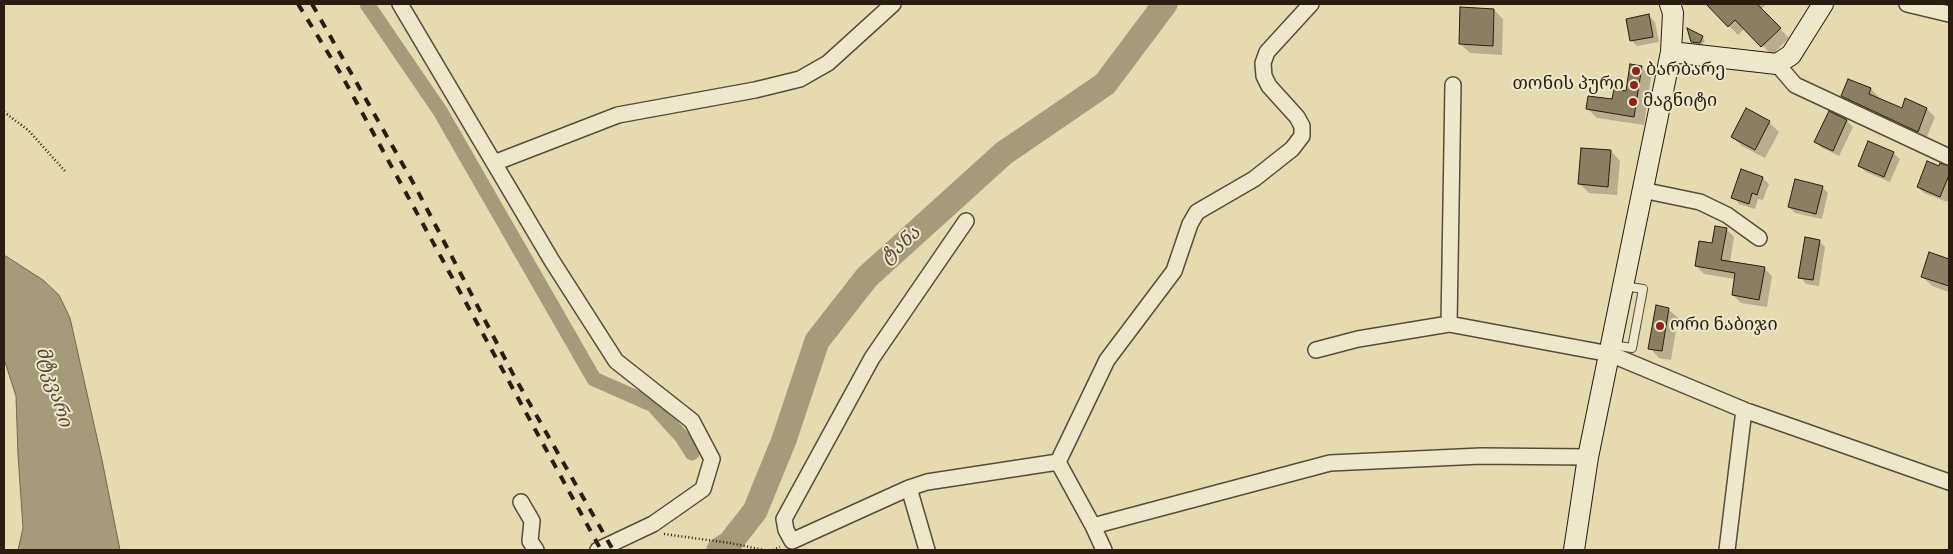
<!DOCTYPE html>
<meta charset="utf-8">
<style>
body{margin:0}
#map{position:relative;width:1953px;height:554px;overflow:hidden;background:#e6dab1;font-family:"IM FELL Great Primer",serif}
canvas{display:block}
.frame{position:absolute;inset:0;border:5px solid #281d0e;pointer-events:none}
</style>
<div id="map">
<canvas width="1953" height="554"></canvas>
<div class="frame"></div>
</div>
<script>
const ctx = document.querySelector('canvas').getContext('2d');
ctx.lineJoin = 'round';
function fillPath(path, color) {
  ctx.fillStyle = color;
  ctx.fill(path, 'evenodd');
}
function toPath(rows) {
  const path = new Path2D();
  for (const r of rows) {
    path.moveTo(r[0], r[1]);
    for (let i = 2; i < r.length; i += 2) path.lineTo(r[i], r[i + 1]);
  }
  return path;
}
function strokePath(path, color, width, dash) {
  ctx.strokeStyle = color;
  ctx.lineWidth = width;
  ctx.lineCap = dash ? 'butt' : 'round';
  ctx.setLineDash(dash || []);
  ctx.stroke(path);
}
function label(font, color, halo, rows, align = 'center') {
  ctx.font = font + ' "IM FELL Great Primer","Noto Serif Georgian",serif';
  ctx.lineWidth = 4;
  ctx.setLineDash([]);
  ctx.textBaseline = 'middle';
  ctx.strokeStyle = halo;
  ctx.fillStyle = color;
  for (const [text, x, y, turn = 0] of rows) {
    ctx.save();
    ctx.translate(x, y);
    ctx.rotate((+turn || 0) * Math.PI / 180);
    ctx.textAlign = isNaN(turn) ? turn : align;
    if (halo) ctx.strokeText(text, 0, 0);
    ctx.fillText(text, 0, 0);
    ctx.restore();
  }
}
const water = toPath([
 [4,255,43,280,59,295,70,318,102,460,120,550,18,550,23,528,18,455,16,396,4,359,4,255]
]);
fillPath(water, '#a59a7a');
strokePath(water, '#73684f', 1);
fillPath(toPath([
 [1708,4,1763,4,1765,6,1761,9,1789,38,1772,55,1745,28,1738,35],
 [1494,10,1503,19,1502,55,1470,53,1460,44],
 [1649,16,1655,22,1659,42,1637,46,1631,40],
 [1702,37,1705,40,1702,45,1695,45,1692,42],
 [1642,68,1651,77,1644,125,1597,118,1588,109,1613,101,1627,92],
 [1871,89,1879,97,1878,99,1902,109,1927,109,1935,117,1926,139,1851,104,1843,96],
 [1829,113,1847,121,1853,127,1839,156,1822,148,1815,142],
 [1769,122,1779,132,1765,158,1742,146,1732,137],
 [1611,151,1620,161,1617,195,1589,193,1579,183],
 [1893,153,1900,159,1890,182,1866,172,1859,165],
 [1940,165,1949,168,1949,196,1947,202,1924,193,1918,187],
 [1763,178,1769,184,1763,200,1758,199,1755,209,1739,204,1733,197],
 [1822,187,1828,193,1822,219,1795,213,1789,207],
 [1726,229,1734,237,1730,263,1764,268,1772,276,1767,307,1741,303,1733,295,1735,279,1704,274,1696,266],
 [1819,241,1825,247,1819,286,1806,284,1800,277],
 [1930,254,1949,260,1949,292,1932,286,1923,277],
 [1668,309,1678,318,1671,360,1659,358,1650,348]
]), '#0003');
strokePath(toPath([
 [367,4,440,111,594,379,653,405,682,437,692,453]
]), '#a59a7a', 15);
strokePath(toPath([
 [719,550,730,543,755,511,784,440,817,341,867,277,1004,153,1105,84,1165,4]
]), '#a59a7a', 25);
const building = toPath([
 [1706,4,1757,4,1781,28,1761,47,1735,20,1728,27,1706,4],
 [1460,7,1494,9,1493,46,1459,44,1460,7],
 [1649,14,1653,37,1630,41,1626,19,1649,14],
 [1687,28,1703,36,1700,43,1691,42,1687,28],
 [1630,64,1642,66,1634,117,1586,109,1588,96,1612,99,1614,89,1626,91,1630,64],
 [1848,79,1871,88,1869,94,1902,108,1905,98,1927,108,1918,132,1841,96,1848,79],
 [1746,108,1770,121,1755,150,1731,137,1746,108],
 [1829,111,1847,120,1833,151,1814,142,1829,111],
 [1868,141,1894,152,1884,177,1858,166,1868,141],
 [1581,148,1611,150,1608,187,1578,184,1581,148],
 [1927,161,1939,166,1940,163,1949,166,1949,175,1940,197,1917,187,1927,161],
 [1741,169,1763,177,1757,195,1752,193,1749,204,1731,198,1741,169],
 [1795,179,1823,186,1816,214,1788,207,1795,179],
 [1715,226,1727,228,1721,260,1765,267,1759,300,1732,295,1735,273,1695,266,1699,241,1712,243,1715,226],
 [1805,237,1820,240,1813,280,1798,278,1805,237],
 [1929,252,1949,259,1949,286,1921,277,1929,252],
 [1656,305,1669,308,1662,351,1648,349,1656,305]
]);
fillPath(building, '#8b7f63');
strokePath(building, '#281d0e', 1);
const service = toPath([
 [1612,345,1632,348,1643,289,1624,286]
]);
const minor = toPath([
 [400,4,552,261,616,361,692,421,712,459,703,489,653,524,598,550],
 [1907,4,1949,14],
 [1777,64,1795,85,1949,157],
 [1453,85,1449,324,1610,354,1744,410,1949,482],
 [494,163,618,115,755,90,800,79,828,63,893,4],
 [1642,190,1700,202,1727,215,1759,238],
 [966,221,872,358,784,519,786,530,792,541,909,488,927,482,1058,462],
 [1316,350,1358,339,1449,324],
 [909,488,927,550],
 [521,502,532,521,530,541,536,550],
 [1093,526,1330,463,1481,456,1588,457],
 [1104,550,1093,526,1058,462,1107,360,1174,271,1190,224,1197,212,1254,179,1292,149,1302,136,1302,126,1297,117,1269,86,1264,76,1263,63,1267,52,1311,4],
 [1727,550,1744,410]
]);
const secondary = toPath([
 [1671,52,1777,64,1791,55,1823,4],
 [1574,550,1588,457,1671,52,1673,13,1670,4]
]);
strokePath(service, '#584c37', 10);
strokePath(minor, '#584c37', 18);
strokePath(secondary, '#281d0e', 22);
strokePath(toPath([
 [4,112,28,130,65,171],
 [664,534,730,543,764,550],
 [773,550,780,547]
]), '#281d0e', 2.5, [1, 2.5]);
strokePath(service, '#efe7cc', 8);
strokePath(minor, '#efe7cc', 15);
strokePath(secondary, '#efe7cc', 20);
strokePath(toPath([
 [298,4,341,74,601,550],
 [312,4,415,186,514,376,613,550]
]), '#281d0e', 4, [9, 9]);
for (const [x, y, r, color] of [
 [1636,71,5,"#8f2418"],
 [1634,85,5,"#8f2418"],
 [1633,102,5,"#8f2418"],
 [1660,326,5,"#8f2418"]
]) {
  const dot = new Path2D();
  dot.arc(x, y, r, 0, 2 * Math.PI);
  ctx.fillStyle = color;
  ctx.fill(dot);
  strokePath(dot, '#efe7cc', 2);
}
label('18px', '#281d0e', '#efe7cc', [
 ["ბარბარე",1646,71],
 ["თონის პური",1624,85,"right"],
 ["მაგნიტი",1643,102],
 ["ორი ნაბიჯი",1670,326]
], 'left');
label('italic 19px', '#544934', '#efe7cc', [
 ["ტანა",901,246,-42],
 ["მტკვარი",53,387,73]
]);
</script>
